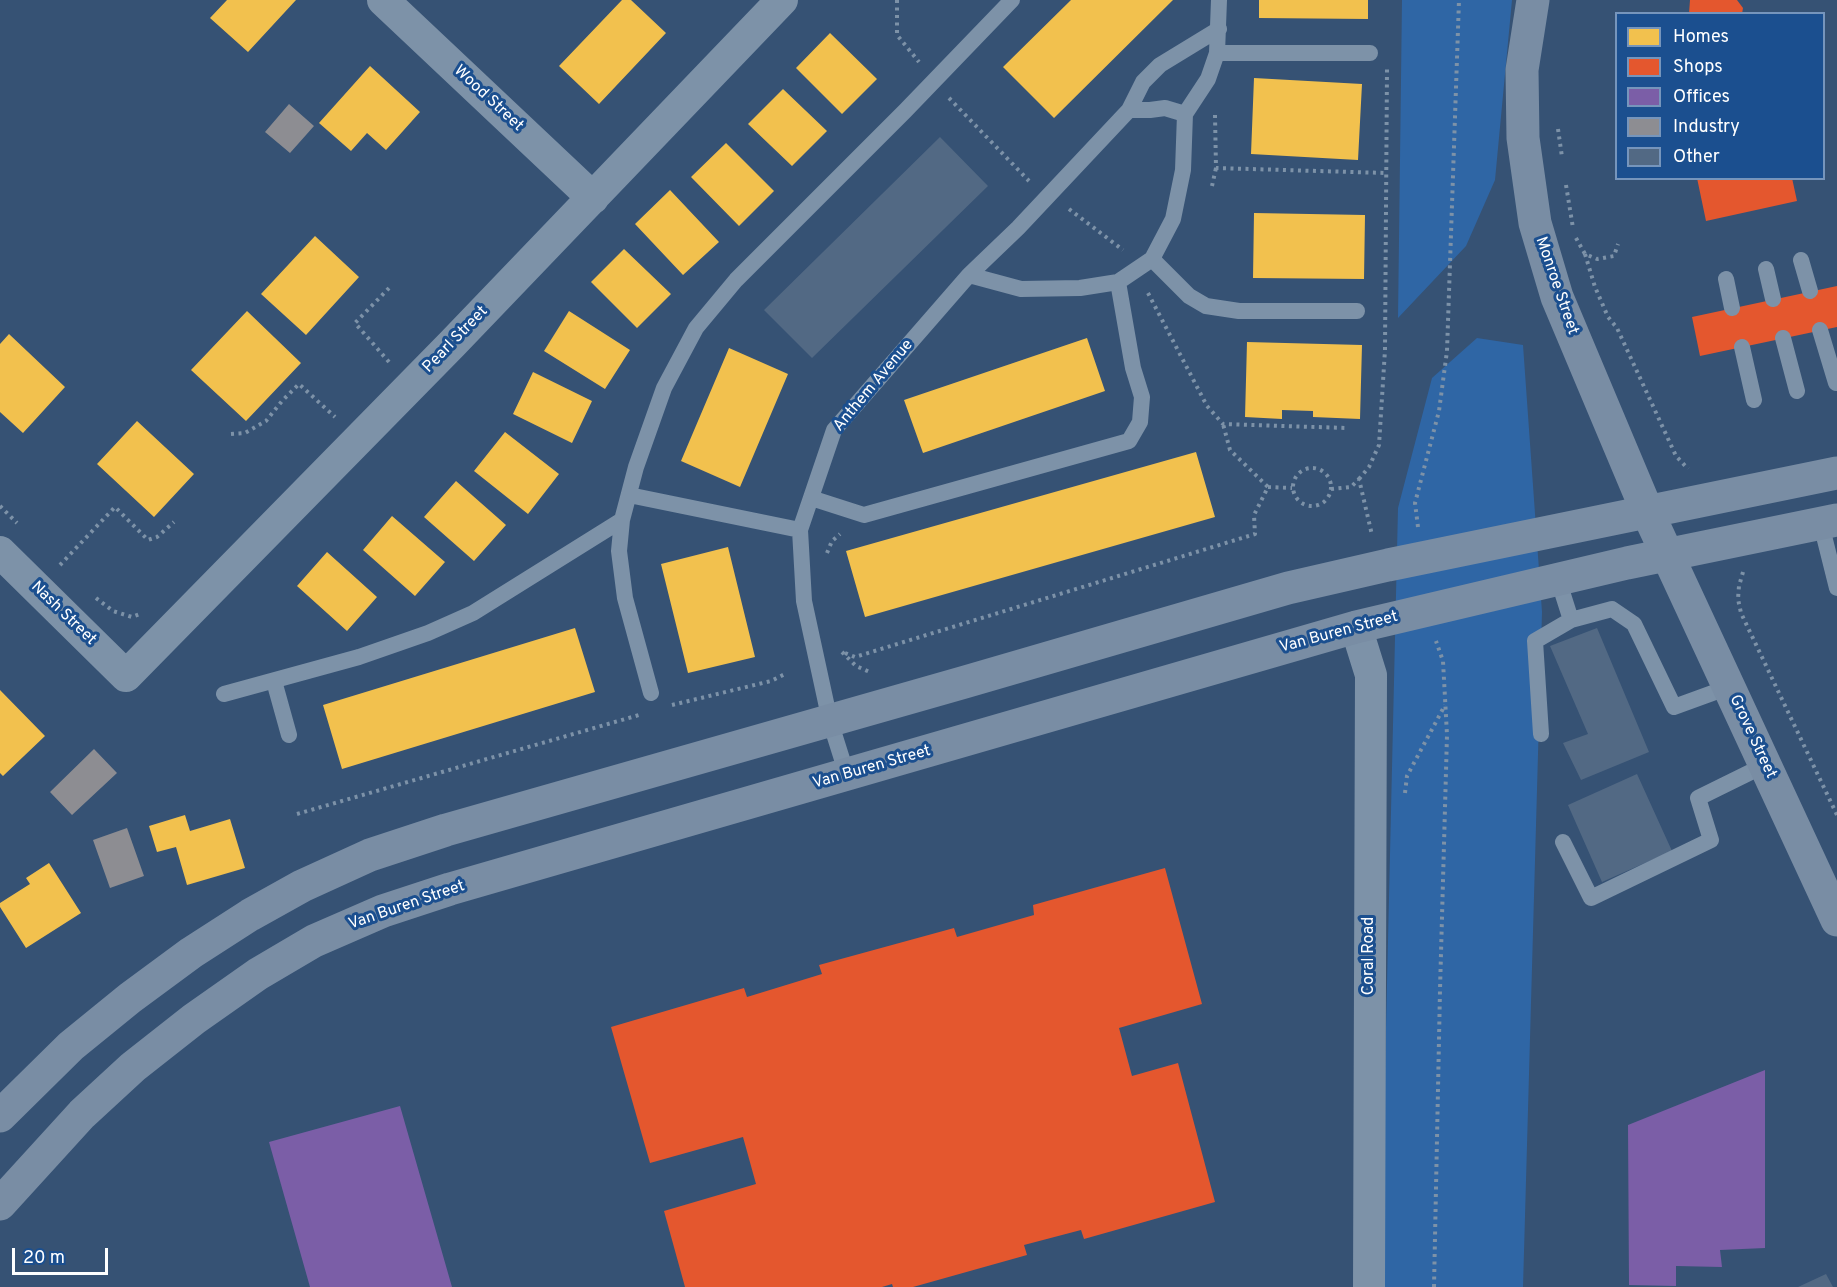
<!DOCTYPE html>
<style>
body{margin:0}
#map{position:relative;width:1837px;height:1287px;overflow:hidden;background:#365274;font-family:Overpass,sans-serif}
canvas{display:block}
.legend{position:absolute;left:1615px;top:12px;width:210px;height:168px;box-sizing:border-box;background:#1b4f8f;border:2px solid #7695bc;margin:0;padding:8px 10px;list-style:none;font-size:18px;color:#fff}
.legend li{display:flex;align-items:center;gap:12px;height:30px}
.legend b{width:30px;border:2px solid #7695bc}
.scale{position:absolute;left:12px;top:1248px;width:96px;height:27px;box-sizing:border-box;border:3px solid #fff;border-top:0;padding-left:8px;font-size:18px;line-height:21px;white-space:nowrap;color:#fff;-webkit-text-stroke:4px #1b4f8f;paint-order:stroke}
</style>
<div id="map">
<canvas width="1837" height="1287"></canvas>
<ul class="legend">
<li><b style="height:16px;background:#f2c14e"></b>Homes</li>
<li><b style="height:16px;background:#e4572e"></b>Shops</li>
<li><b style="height:16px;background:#7b5ea7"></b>Offices</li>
<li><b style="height:16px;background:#8d8d92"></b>Industry</li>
<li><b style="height:16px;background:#526984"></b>Other</li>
</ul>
<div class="scale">20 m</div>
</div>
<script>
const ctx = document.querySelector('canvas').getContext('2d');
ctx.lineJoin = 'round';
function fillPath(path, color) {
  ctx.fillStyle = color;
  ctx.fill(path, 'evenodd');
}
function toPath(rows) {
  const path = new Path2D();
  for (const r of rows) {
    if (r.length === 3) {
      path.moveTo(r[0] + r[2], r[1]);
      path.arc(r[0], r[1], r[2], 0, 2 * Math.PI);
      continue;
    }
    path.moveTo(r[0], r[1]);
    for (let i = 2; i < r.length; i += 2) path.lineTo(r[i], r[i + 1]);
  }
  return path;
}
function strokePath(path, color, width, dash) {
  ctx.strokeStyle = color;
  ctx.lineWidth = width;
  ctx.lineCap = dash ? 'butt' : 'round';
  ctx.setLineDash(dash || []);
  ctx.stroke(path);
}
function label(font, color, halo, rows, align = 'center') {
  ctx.font = font + ' Overpass,sans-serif';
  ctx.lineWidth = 6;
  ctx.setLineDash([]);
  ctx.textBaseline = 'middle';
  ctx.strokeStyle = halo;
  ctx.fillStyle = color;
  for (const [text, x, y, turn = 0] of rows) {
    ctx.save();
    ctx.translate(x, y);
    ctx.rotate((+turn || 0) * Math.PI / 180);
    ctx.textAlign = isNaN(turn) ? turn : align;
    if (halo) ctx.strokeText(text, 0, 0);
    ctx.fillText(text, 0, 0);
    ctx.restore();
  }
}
fillPath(toPath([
 [1402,0,1512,0,1495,180,1466,246,1398,318],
 [1477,338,1523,345,1542,612,1523,1287,1380,1287,1398,508,1432,378]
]), '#2f66a5');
fillPath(toPath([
 [227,0,296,0,248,52,210,18],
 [622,0,631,0,666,33,599,104,559,66],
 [1071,0,1173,0,1054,118,1003,67],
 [1259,0,1368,0,1368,19,1259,18],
 [830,33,877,79,842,114,796,68],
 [370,66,420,112,386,150,367,133,351,151,319,123],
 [1254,78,1362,84,1358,160,1251,154],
 [783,89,827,131,792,166,748,124],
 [726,143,774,191,739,226,691,177],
 [670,190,719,242,683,275,635,224],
 [1254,213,1365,215,1364,279,1253,278],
 [315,236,359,277,306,335,261,294],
 [624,249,671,294,637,328,591,282],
 [247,311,301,363,246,421,191,370],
 [569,311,630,350,605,389,544,351],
 [9,334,65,387,23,433,0,412,0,344],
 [1087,338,1105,391,923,453,904,400],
 [1247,342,1362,345,1360,419,1313,417,1313,411,1282,410,1282,419,1245,417],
 [729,348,788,374,740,487,681,461],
 [533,372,592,401,572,443,513,414],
 [137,421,194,474,154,517,97,464],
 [505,432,559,474,528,514,474,471],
 [1196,452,1215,517,865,617,846,551],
 [456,481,506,525,474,561,424,517],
 [392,516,445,562,415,596,363,550],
 [728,547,755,657,688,673,661,564],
 [327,552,377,597,347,631,297,586],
 [575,628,595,692,342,769,323,705],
 [0,690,45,736,3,776,0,773],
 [185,815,190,831,230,819,245,868,187,885,176,847,157,852,149,826],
 [49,863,81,913,26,948,0,907,0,903,30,884,26,878]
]), '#f2c14e');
fillPath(toPath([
 [1690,0,1737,0,1743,8,1742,14,1689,14],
 [1697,178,1792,178,1797,201,1706,221],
 [1837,286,1837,327,1700,356,1692,317],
 [1165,868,1202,1004,1119,1028,1132,1076,1178,1063,1215,1202,1084,1239,1081,1230,1024,1245,1027,1255,913,1287,893,1287,892,1284,882,1287,685,1287,664,1211,756,1184,743,1137,650,1163,611,1027,744,988,747,997,822,974,819,965,954,928,957,937,1034,915,1033,905]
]), '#e4572e');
fillPath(toPath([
 [1765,1070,1765,1248,1720,1250,1722,1267,1676,1266,1676,1286,1629,1285,1628,1125],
 [400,1106,452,1287,310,1287,269,1142]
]), '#7b5ea7');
fillPath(toPath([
 [289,104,314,126,290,153,265,132],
 [94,749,117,773,72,815,50,792],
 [127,828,144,876,110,888,93,840]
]), '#8d8d92');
fillPath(toPath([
 [940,137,988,186,812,358,764,310],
 [1597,628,1649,752,1581,780,1563,743,1588,734,1550,646],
 [1637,774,1672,851,1602,882,1568,805],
 [1826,1274,1833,1287,1798,1287]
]), '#526984');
strokePath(toPath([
 [897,0,897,35,919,62],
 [949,98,1029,181],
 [1215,115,1216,168,1386,173],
 [1558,129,1562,157],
 [1566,185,1573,228],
 [1212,186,1216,168],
 [1069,209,1123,250],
 [1576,238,1585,254,1597,259,1614,256,1618,244],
 [1585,254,1595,287,1608,317,1617,328,1676,456,1688,469],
 [1148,293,1207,406,1223,424,1346,428],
 [389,362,355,323,392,285],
 [231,434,245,433,266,421,282,401,299,384,335,417],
 [1312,487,19],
 [1359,479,1369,467,1379,445,1385,350,1387,69],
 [1268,487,1292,488],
 [1331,489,1351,487,1359,479,1372,535],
 [0,506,17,523],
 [1418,527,1415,503,1439,411,1447,351,1459,0],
 [827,553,832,541,840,534],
 [60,565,115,507,148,540,157,537,174,522],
 [1743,572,1739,586,1738,599,1741,613,1837,815],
 [96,598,113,611,132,617,140,614],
 [842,652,856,666,872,673],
 [845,653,855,657,1255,534,1254,515,1268,487,1230,450,1223,424],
 [672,705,771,681,785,674],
 [1405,793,1407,776,1445,705],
 [297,814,639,715],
 [1434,1287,1440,990,1447,735,1443,661,1436,641]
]), '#7d92a8', 4, [3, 4.5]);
strokePath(toPath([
 [1217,53,1370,53],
 [1129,110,1143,82,1160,65,1219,29],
 [1152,259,1189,296,1206,306,1239,311,1357,311],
 [1801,260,1810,291],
 [1766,269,1773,299],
 [969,275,1018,228,1129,110,1150,110,1165,108,1185,114,1208,79,1217,53,1219,0],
 [1726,279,1732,308],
 [1820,330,1836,383],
 [1783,338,1797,391],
 [1742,347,1754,400],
 [629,495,800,530],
 [811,498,864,515,1129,441,1140,422,1142,397,1133,368,1118,282],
 [622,520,636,467,664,388,696,328,736,280,905,111,1012,0],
 [1821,524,1837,588],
 [1558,579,1571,620],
 [274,681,289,735],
 [224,694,359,657,428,633,473,613,622,520,619,551,625,598,651,693],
 [1541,734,1535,641,1571,620,1612,609,1634,624,1674,707,1729,687],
 [847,775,830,721,804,601,800,530,834,430,969,275,1021,289,1080,288,1118,282,1152,259,1173,219,1183,170,1185,114],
 [1563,842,1591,898,1711,840,1698,798,1765,765]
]), '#7d92a8', 16);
strokePath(toPath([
 [383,0,593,198],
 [0,552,126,676,452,344,782,0],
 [1356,627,1371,675,1369,1287]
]), '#7d92a8', 32);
strokePath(toPath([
 [1533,0,1522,70,1523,138,1535,223,1557,297,1647,511,1837,920],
 [0,1116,71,1046,130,998,191,953,250,915,302,886,370,855,446,830,965,682,1288,588,1388,565,1837,473],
 [0,1204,82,1114,133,1067,194,1019,258,974,314,941,383,911,450,889,1356,627,1627,563,1837,520]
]), '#798da4', 33);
label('16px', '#fff', '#1b4f8f', [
 ["Wood Street",488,99,43],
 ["Monroe Street",1556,286,71],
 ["Pearl Street",456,340,-46],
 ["Anthem Avenue",874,386,-50],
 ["Nash Street",63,614,44],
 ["Van Buren Street",1339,633,-15],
 ["Grove Street",1752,737,65],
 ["Van Buren Street",872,768,-16],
 ["Van Buren Street",407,906,-19],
 ["Coral Road",1370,956,-90]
]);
</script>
